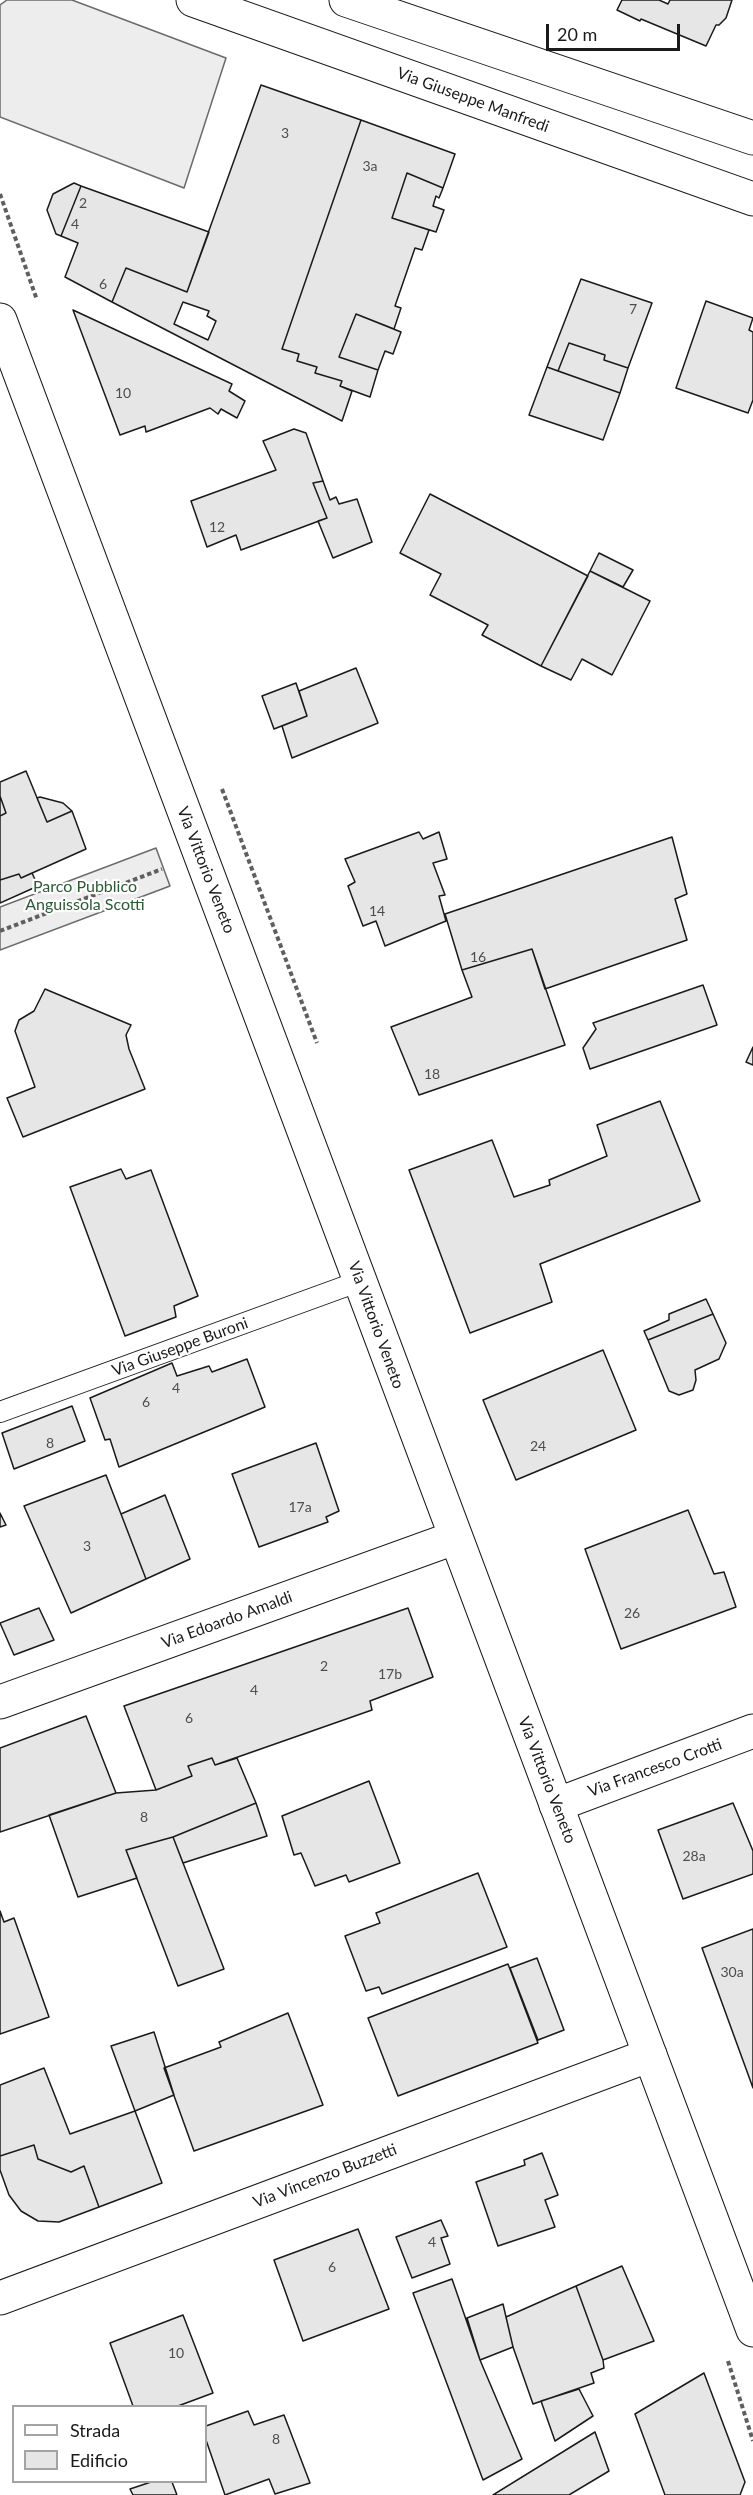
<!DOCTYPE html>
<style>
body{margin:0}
#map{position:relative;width:753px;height:2495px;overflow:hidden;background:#fff;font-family:Lato,sans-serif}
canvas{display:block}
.legend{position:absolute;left:12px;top:2405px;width:195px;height:78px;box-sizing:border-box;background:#fff;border:2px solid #a3a3a3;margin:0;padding:8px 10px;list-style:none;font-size:18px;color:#1a1a1a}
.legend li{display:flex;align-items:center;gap:12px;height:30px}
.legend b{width:30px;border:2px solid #a3a3a3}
.scale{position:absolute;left:546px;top:24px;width:134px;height:27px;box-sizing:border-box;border:3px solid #1a1a1a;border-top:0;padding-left:8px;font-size:18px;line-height:21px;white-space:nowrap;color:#1a1a1a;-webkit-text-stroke:4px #fff;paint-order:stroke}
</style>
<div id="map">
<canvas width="753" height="2495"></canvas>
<ul class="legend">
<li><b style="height:8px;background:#fff"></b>Strada</li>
<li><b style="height:16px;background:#e6e6e6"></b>Edificio</li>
</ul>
<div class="scale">20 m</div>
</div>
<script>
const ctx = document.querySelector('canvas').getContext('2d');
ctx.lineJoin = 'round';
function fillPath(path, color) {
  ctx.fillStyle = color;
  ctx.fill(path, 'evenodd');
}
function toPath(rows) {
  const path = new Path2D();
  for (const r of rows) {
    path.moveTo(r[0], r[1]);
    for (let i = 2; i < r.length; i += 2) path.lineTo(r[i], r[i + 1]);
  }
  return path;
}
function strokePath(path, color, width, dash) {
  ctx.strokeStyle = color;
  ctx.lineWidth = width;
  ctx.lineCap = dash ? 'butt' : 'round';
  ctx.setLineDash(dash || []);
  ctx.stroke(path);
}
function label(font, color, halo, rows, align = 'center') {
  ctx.font = font + ' Lato,sans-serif';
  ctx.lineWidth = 4.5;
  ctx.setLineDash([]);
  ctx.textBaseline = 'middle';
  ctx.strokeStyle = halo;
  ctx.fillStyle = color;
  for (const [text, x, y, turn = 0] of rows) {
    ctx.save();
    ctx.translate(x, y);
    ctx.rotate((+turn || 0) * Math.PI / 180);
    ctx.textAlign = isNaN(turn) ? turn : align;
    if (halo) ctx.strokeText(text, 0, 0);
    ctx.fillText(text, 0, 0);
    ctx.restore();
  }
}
const built = toPath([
 [7,0,72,0,226,58,184,188,0,117,0,5,7,0],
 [156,848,170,886,0,950,0,907,156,848]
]);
fillPath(built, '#ededed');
strokePath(built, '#6a6a6a', 1.5);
const building = toPath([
 [622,0,659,0,668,4,670,0,732,0,726,18,719,25,716,25,706,46,641,19,640,21,617,10,622,0],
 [261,85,361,120,282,349,299,354,297,361,317,367,315,373,342,381,340,386,352,391,342,421,112,302,126,268,187,292,261,85],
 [183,302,209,311,207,316,216,321,208,340,174,324,183,302],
 [361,120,455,154,443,188,407,173,392,218,429,230,422,250,415,248,395,306,401,308,394,329,356,314,339,357,378,370,370,397,340,386,342,381,315,373,317,367,297,361,299,354,282,349,361,120],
 [407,173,443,188,439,198,436,196,433,206,444,210,436,232,392,218,407,173],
 [74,183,81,186,61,236,56,234,47,210,53,194,74,183],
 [81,186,209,232,187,292,126,268,112,302,65,277,78,243,61,236,81,186],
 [581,279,652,303,628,368,604,360,605,355,569,343,558,371,547,367,581,279],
 [706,301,753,318,749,330,753,332,753,400,748,413,676,388,706,301],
 [73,310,232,384,229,391,245,401,237,418,221,409,218,414,210,408,146,432,145,426,120,435,73,310],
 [356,314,401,332,393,354,385,351,378,370,339,357,356,314],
 [569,343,605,355,604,360,628,368,620,393,558,371,569,343],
 [547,367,620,393,603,440,529,415,547,367],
 [294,429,306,433,323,481,313,483,327,518,241,550,236,535,207,547,191,501,276,470,263,441,294,429],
 [323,481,330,500,336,497,339,504,357,499,372,542,333,558,318,521,327,518,313,483,323,481],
 [430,494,588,576,541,666,482,635,488,625,430,595,441,574,400,553,430,494],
 [599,553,633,570,623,587,590,571,599,553],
 [590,571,650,601,612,675,582,659,571,680,541,666,590,571],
 [356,668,378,723,292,758,282,726,307,716,299,691,356,668],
 [296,683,307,716,274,729,262,696,296,683],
 [26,771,47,822,72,811,86,849,21,878,19,874,0,880,0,816,6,813,0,796,0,782,26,771],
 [0,796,6,813,0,816,0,796],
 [40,797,63,803,72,811,47,822,37,798,40,797],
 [419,832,423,839,439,832,447,859,433,863,445,895,439,896,446,921,385,946,376,921,363,926,348,886,355,882,345,859,419,832],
 [672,837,687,894,675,899,687,940,545,989,532,949,462,970,445,914,672,837],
 [32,873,38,886,0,903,0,880,19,874,21,878,32,873],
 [532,949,565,1045,419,1095,391,1027,472,997,462,970,532,949],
 [703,985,717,1025,590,1069,583,1048,596,1029,593,1023,703,985],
 [45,989,131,1025,126,1035,129,1049,145,1089,23,1137,7,1098,35,1087,15,1031,19,1020,34,1011,45,989],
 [753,1047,753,1065,746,1062,753,1047],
 [660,1101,700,1201,540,1264,552,1302,470,1333,409,1170,492,1140,514,1197,550,1185,549,1180,607,1156,597,1125,660,1101],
 [121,1169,126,1179,151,1170,198,1296,174,1306,176,1317,125,1336,70,1187,121,1169],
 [706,1299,713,1314,648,1340,644,1331,669,1320,669,1314,706,1299],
 [713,1314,726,1343,719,1359,695,1370,696,1380,693,1390,679,1395,669,1391,648,1340,713,1314],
 [603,1350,636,1430,516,1480,483,1400,603,1350],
 [247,1359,265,1407,119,1467,110,1439,105,1440,90,1398,172,1363,177,1376,209,1366,212,1372,247,1359],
 [72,1406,85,1441,14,1469,2,1433,72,1406],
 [316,1443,339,1511,326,1517,328,1522,259,1547,232,1474,316,1443],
 [106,1475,146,1579,71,1613,24,1506,106,1475],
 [165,1495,190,1559,146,1579,121,1514,165,1495],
 [688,1510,714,1574,724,1572,736,1607,621,1649,585,1549,688,1510],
 [0,1513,6,1525,0,1527,0,1513],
 [39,1608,54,1640,14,1655,0,1623,39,1608],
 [408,1608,433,1677,370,1701,372,1710,215,1765,212,1758,188,1766,192,1776,156,1790,124,1706,408,1608],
 [86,1716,116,1793,0,1832,0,1748,86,1716],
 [212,1758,215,1765,237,1758,256,1803,173,1837,126,1850,137,1878,78,1897,49,1815,116,1793,156,1790,192,1776,188,1766,212,1758],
 [369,1781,400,1863,349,1882,346,1875,315,1886,301,1853,294,1855,282,1816,369,1781],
 [256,1803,267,1836,183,1863,173,1837,256,1803],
 [733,1803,753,1851,753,1874,683,1899,658,1830,733,1803],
 [173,1837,224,1969,178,1986,126,1850,173,1837],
 [478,1873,507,1947,382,1994,379,1987,366,1991,345,1936,380,1923,376,1913,478,1873],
 [0,1911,4,1922,14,1918,49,2017,0,2034,0,1911],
 [753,1929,753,2088,702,1948,753,1929],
 [537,1958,564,2030,538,2040,510,1968,537,1958],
 [508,1964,538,2043,398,2096,368,2018,508,1964],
 [288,2013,323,2105,194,2151,164,2068,221,2047,219,2042,288,2013],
 [154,2032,174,2095,135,2111,111,2046,154,2032],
 [44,2068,70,2134,135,2111,162,2183,99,2207,84,2166,71,2172,38,2159,34,2145,0,2156,0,2085,44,2068],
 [34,2145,38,2159,71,2172,84,2166,99,2207,59,2222,38,2221,21,2211,9,2195,0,2170,0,2156,34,2145],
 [542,2153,558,2195,545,2200,555,2227,498,2246,476,2182,525,2165,524,2160,542,2153],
 [441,2220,448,2236,441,2238,450,2264,412,2278,396,2237,441,2220],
 [358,2229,389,2309,303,2341,274,2260,358,2229],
 [622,2266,654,2341,603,2360,576,2286,622,2266],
 [452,2279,480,2360,522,2459,483,2480,413,2293,452,2279],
 [576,2286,603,2360,604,2368,591,2373,594,2383,533,2404,513,2347,506,2317,576,2286],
 [503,2304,513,2347,480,2360,467,2318,503,2304],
 [183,2315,213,2393,178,2406,133,2406,110,2343,183,2315],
 [704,2373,745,2482,740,2495,665,2495,635,2414,704,2373],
 [579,2389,593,2416,555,2441,541,2401,579,2389],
 [248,2411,254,2425,284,2415,310,2483,275,2494,269,2479,225,2495,206,2440,206,2426,248,2411],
 [595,2432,609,2471,569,2495,493,2495,595,2432],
 [151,2482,172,2482,177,2495,133,2495,130,2489,151,2482]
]);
fillPath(building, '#e6e6e6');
strokePath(building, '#1a1a1a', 1.5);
const service = toPath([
 [0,1412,360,1281]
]);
const minor = toPath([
 [0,1702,454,1538],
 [556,1805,753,1731],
 [0,2298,650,2055]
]);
const secondary = toPath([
 [193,0,753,199],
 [346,0,753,138],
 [0,320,753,2330]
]);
strokePath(service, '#1a1a1a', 22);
strokePath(minor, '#1a1a1a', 35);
strokePath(secondary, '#1a1a1a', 35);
strokePath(toPath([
 [0,194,37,300],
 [222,789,317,1043],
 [0,931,162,869],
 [728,2361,753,2441]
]), '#5f5f5f', 4, [4.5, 3]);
strokePath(service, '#fff', 20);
strokePath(minor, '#fff', 33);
strokePath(secondary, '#fff', 33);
label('14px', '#4d4d4d', null, [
 ["3",285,133],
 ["3a",370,166],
 ["2",83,203],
 ["4",75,224],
 ["6",103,284],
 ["7",633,309],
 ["10",123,393],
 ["12",217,527],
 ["14",377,911],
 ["16",478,957],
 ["18",432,1074],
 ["4",176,1388],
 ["6",146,1402],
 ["8",50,1443],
 ["24",538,1446],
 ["17a",300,1507],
 ["3",87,1546],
 ["26",632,1613],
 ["2",324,1666],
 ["17b",390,1674],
 ["4",254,1690],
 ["6",189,1718],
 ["8",144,1817],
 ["28a",694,1856],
 ["30a",732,1972],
 ["4",432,2242],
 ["6",332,2267],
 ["10",176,2353],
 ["8",276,2439]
]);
label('16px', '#1a1a1a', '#fff', [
 ["Via Giuseppe Manfredi",473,100,20],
 ["Via Vittorio Veneto",206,870,69],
 ["Via Vittorio Veneto",376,1325,70],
 ["Via Giuseppe Buroni",180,1347,-20],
 ["Via Edoardo Amaldi",227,1620,-20],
 ["Via Francesco Crotti",655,1768,-20],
 ["Via Vittorio Veneto",547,1780,69],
 ["Via Vincenzo Buzzetti",325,2176,-21]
]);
label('16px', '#2b5a34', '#fff', [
 ["Parco Pubblico",85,887],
 ["Anguissola Scotti",85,905]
]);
</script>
